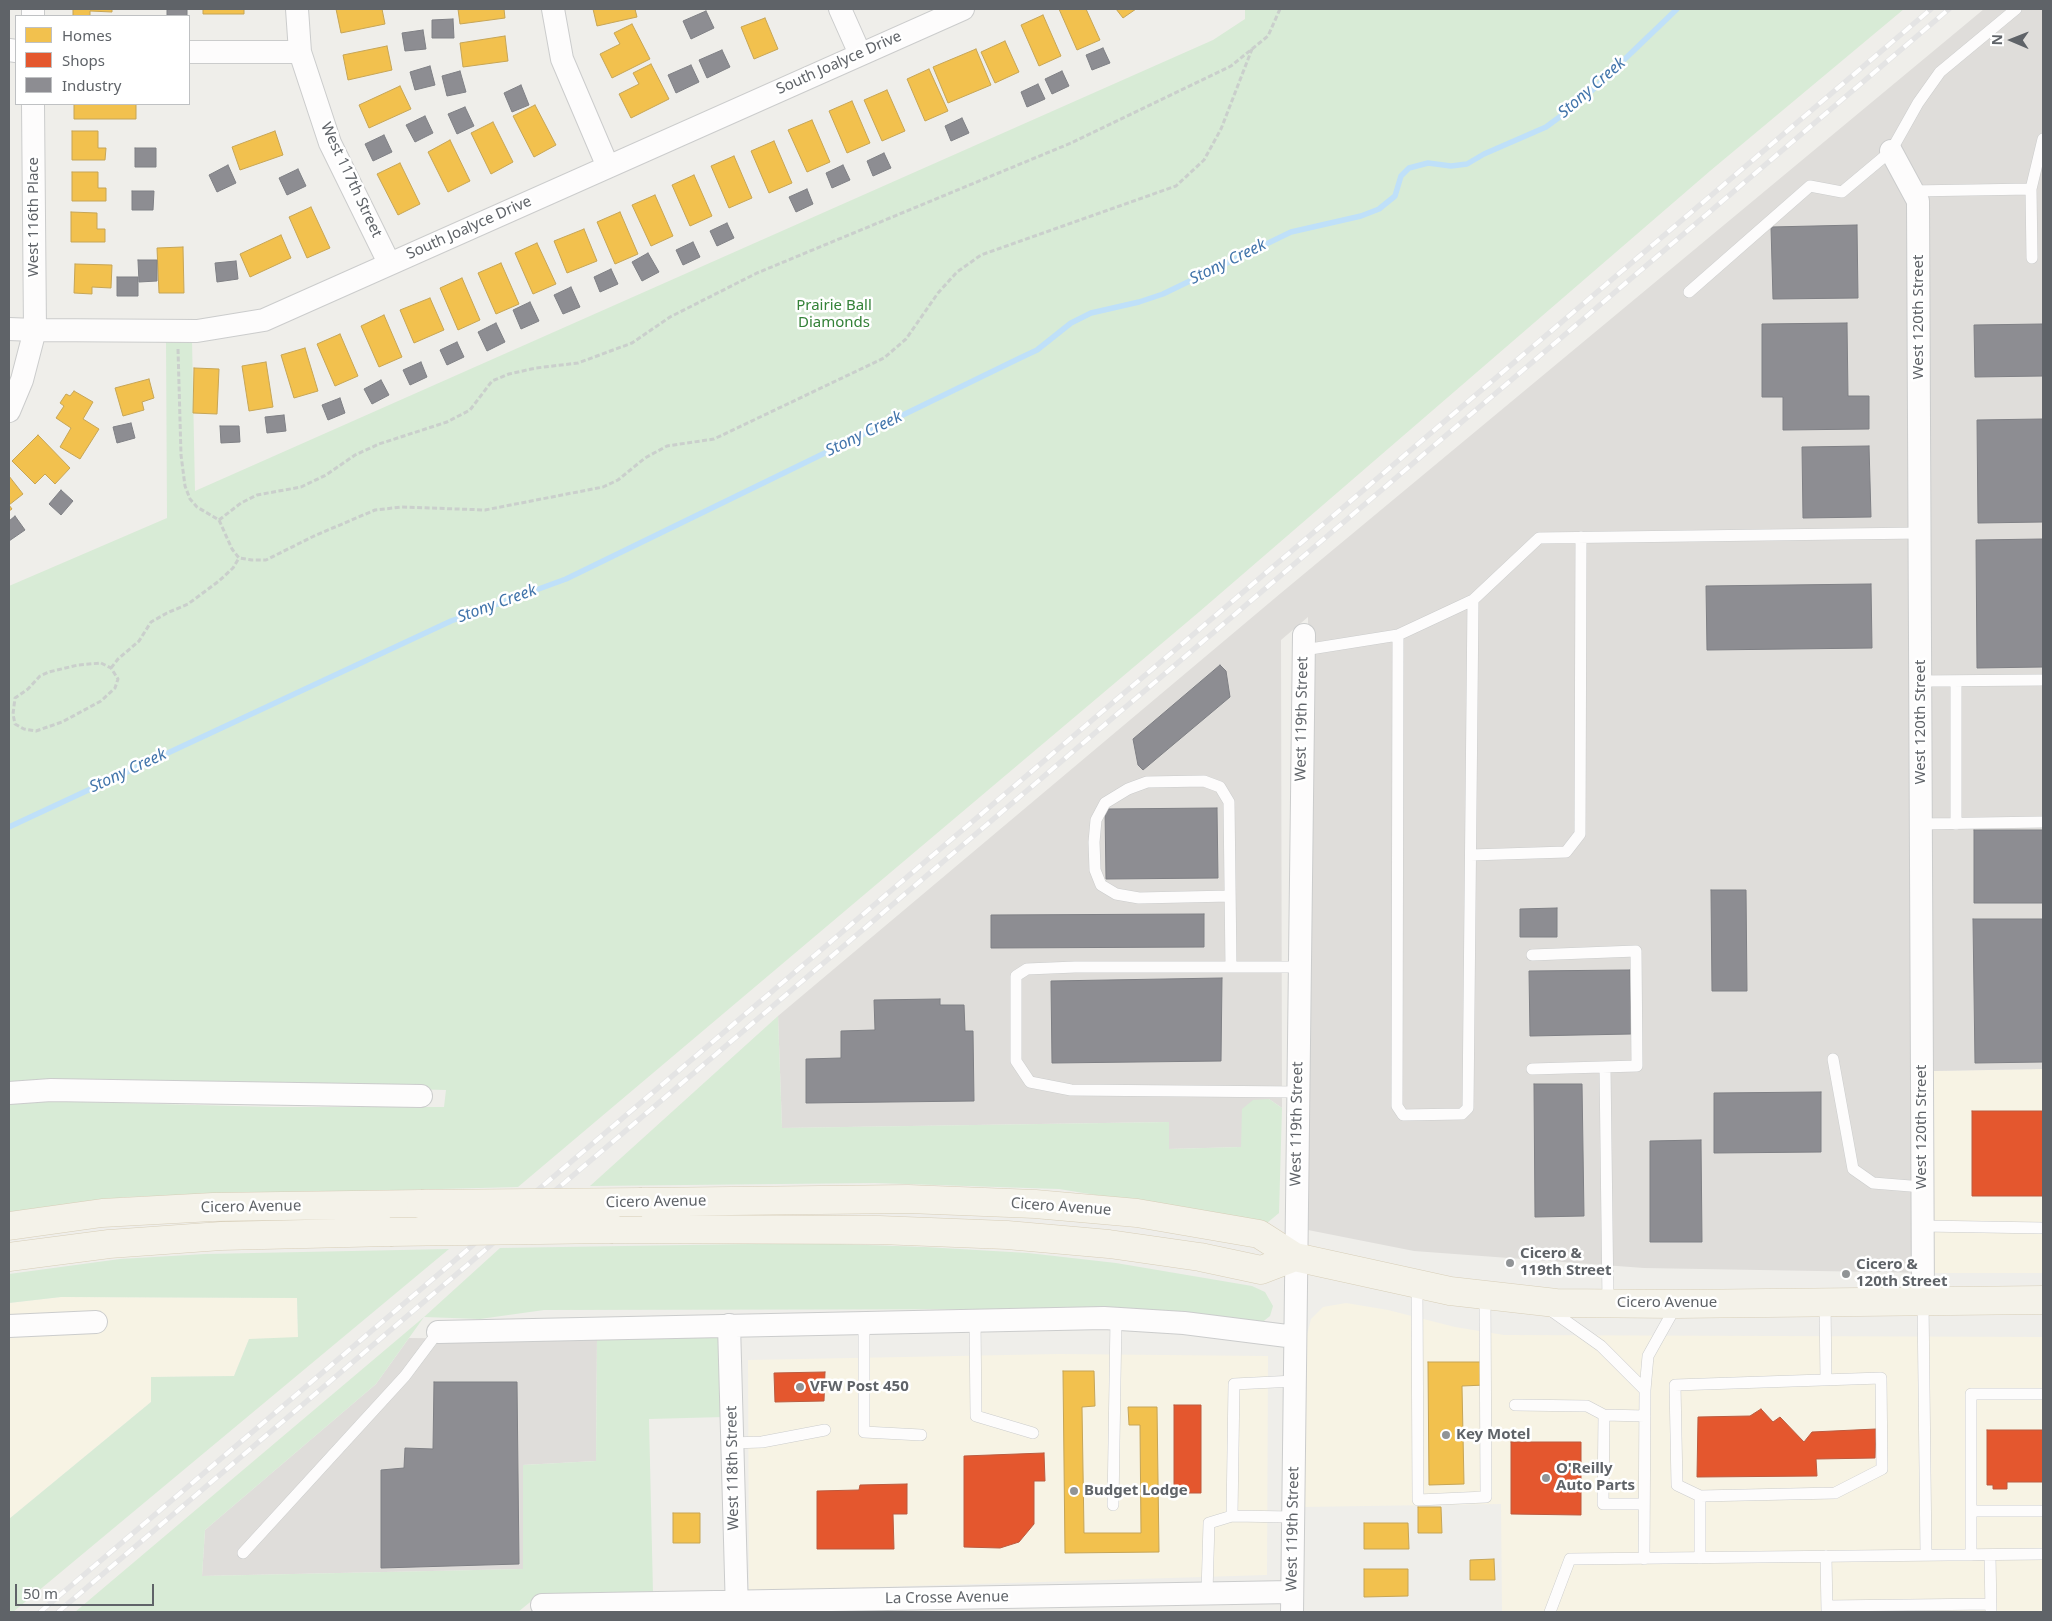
<!DOCTYPE html>
<style>
body{margin:0}
#map{position:relative;width:2052px;height:1621px;overflow:hidden;background:#efeeea;font-family:"Noto Sans",sans-serif}
canvas{display:block}
.frame{position:absolute;inset:0;border:10px solid #5f6368;pointer-events:none}
.legend{position:absolute;left:15px;top:15px;width:175px;height:90px;box-sizing:border-box;background:#fff;border:1px solid #bfc1c3;margin:0;padding:6px 9px;list-style:none;font-size:15px;color:#5f6368}
.legend li{display:flex;align-items:center;gap:10px;height:25px}
.legend b{width:25px;border:1px solid #bfc1c3}
.north{position:absolute;left:1987px;top:15px;width:50px;height:50px;-webkit-text-stroke:4px #fff;paint-order:stroke;rotate:271deg;font-size:14px;font-weight:700;line-height:20px;text-align:center;color:#5f6368}
.north::after{content:'';display:block;margin:auto;width:18px;height:22px;background:#5f6368;clip-path:polygon(50% 0,100% 100%,50% 72%,0 100%)}
.scale{position:absolute;left:15px;top:1584px;width:139px;height:22px;box-sizing:border-box;border:2px solid #5f6368;border-top:0;padding-left:6px;font-size:15px;line-height:18px;white-space:nowrap;color:#5f6368;-webkit-text-stroke:4px #fff;paint-order:stroke}
</style>
<div id="map">
<canvas width="2052" height="1621"></canvas>
<div class="frame"></div>
<ul class="legend">
<li><b style="height:14px;background:#f2c14e"></b>Homes</li>
<li><b style="height:14px;background:#e4572e"></b>Shops</li>
<li><b style="height:14px;background:#8d8d92"></b>Industry</li>
</ul>
<div class="north">N</div>
<div class="scale">50 m</div>
</div>
<script>
const ctx = document.querySelector('canvas').getContext('2d');
ctx.lineJoin = 'round';
function fillPath(path, color) {
  ctx.fillStyle = color;
  ctx.fill(path, 'evenodd');
}
function toPath(rows) {
  const path = new Path2D();
  for (const r of rows) {
    path.moveTo(r[0], r[1]);
    for (let i = 2; i < r.length; i += 2) path.lineTo(r[i], r[i + 1]);
  }
  return path;
}
function strokePath(path, color, width, dash) {
  ctx.strokeStyle = color;
  ctx.lineWidth = width;
  ctx.lineCap = dash ? 'butt' : 'round';
  ctx.setLineDash(dash || []);
  ctx.stroke(path);
}
function label(font, color, halo, rows, align = 'center') {
  ctx.font = font + ' "Noto Sans",sans-serif';
  ctx.lineWidth = 5;
  ctx.setLineDash([]);
  ctx.textBaseline = 'middle';
  ctx.strokeStyle = halo;
  ctx.fillStyle = color;
  for (const [text, x, y, turn = 0] of rows) {
    ctx.save();
    ctx.translate(x, y);
    ctx.rotate((+turn || 0) * Math.PI / 180);
    ctx.textAlign = isNaN(turn) ? turn : align;
    if (halo) ctx.strokeText(text, 0, 0);
    ctx.fillText(text, 0, 0);
    ctx.restore();
  }
}
fillPath(toPath([
 [2043,1069,2043,1273,1934,1273,1934,1071],
 [61,1297,297,1298,298,1338,249,1339,234,1376,151,1377,151,1402,9,1519,9,1303],
 [1346,1303,1388,1310,1455,1327,1504,1335,2043,1337,2043,1612,1502,1612,1501,1504,1301,1507,1307,1335,1311,1319,1323,1307],
 [1059,1354,1268,1356,1267,1575,749,1591,748,1360]
]), '#f7f3e4');
fillPath(toPath([
 [1984,9,2043,9,2043,1069,1934,1071,1934,1273,1644,1268,1414,1251,1308,1230,1308,617,1281,640,1282,1108,1269,1099,1242,1147,1169,1149,1169,1122,782,1128,778,1016,1281,593],
 [409,1338,597,1340,596,1461,523,1465,524,1569,202,1576,205,1530,376,1384]
]), '#dfddda');
fillPath(toPath([
 [1245,9,1904,9,1710,171,1199,612,518,1187,126,1197,9,1214,9,1100,272,1107,444,1107,446,1090,136,1082,9,1084,9,586,167,518,166,340,192,340,195,491,1213,40,1245,19],
 [778,1016,782,1128,1169,1122,1169,1149,1241,1147,1242,1109,1253,1100,1269,1099,1282,1108,1279,1213,1267,1223,1059,1189,875,1183,590,1186],
 [811,1243,925,1247,1028,1253,1116,1263,1252,1286,1265,1292,1273,1306,1270,1316,1260,1324,1055,1309,544,1310,480,1319,424,1317,376,1384,205,1530,202,1576,523,1569,523,1465,596,1461,597,1340,722,1336,724,1417,649,1419,653,1593,540,1594,518,1612,75,1612,424,1317,500,1248],
 [449,1249,13,1612,9,1612,9,1519,151,1402,151,1377,234,1376,249,1339,298,1337,297,1298,61,1297,9,1303,9,1274,120,1259,205,1254]
]), '#d8ebd6');
const homes = toPath([
 [73,9,112,9,112,12,90,11,90,16,73,16,73,9],
 [203,9,244,9,244,14,203,14,203,9],
 [336,9,382,9,385,24,341,33,336,9],
 [458,9,504,9,505,18,460,24,458,9],
 [593,9,635,9,637,17,597,26,593,9],
 [1059,9,1086,9,1100,40,1077,50,1059,9],
 [1116,9,1136,9,1123,18,1116,9],
 [1043,15,1061,56,1039,66,1021,25,1043,15],
 [765,18,778,49,754,59,741,27,765,18],
 [632,24,650,59,612,78,600,54,620,44,614,33,632,24],
 [505,36,508,61,463,67,460,43,505,36],
 [1005,41,1019,72,995,83,981,52,1005,41],
 [387,46,392,70,348,80,343,55,387,46],
 [976,49,991,85,948,103,933,67,976,49],
 [651,64,669,99,631,118,619,94,639,84,633,73,651,64],
 [929,69,948,111,925,121,907,79,929,69],
 [400,86,411,109,369,128,359,105,400,86],
 [887,90,905,131,882,141,864,100,887,90],
 [852,101,870,143,847,153,829,111,852,101],
 [74,104,136,104,136,119,74,119,74,104],
 [535,105,556,145,534,157,513,116,535,105],
 [812,120,830,162,807,172,788,130,812,120],
 [493,122,513,162,491,174,471,133,493,122],
 [72,131,98,131,98,148,106,148,105,160,72,160,72,131],
 [275,131,283,155,240,170,232,147,275,131],
 [450,140,470,181,448,192,428,152,450,140],
 [774,141,792,183,769,193,751,151,774,141],
 [734,156,752,198,729,208,711,166,734,156],
 [400,163,420,204,398,215,377,174,400,163],
 [72,172,98,172,98,188,106,188,106,201,72,201,72,172],
 [694,175,712,216,690,226,672,185,694,175],
 [655,195,673,236,651,246,632,205,655,195],
 [311,207,330,248,307,258,289,217,311,207],
 [71,212,97,213,97,229,105,229,105,242,71,242,71,212],
 [620,212,638,254,615,264,597,222,620,212],
 [584,229,597,261,567,273,554,241,584,229],
 [281,235,291,258,250,277,240,254,281,235],
 [537,243,556,284,533,294,515,253,537,243],
 [183,247,184,293,159,293,157,248,183,247],
 [501,263,519,304,496,314,478,273,501,263],
 [75,264,112,265,111,288,92,287,92,294,74,293,75,264],
 [462,278,480,320,458,330,440,288,462,278],
 [430,298,444,330,414,343,400,310,430,298],
 [384,315,402,357,379,367,361,326,384,315],
 [340,334,358,376,335,386,317,344,340,334],
 [305,348,318,391,294,398,281,355,305,348],
 [266,362,273,407,249,411,242,366,266,362],
 [194,368,219,369,217,414,193,413,194,368],
 [149,379,154,398,142,402,144,410,123,416,115,388,149,379],
 [74,391,93,402,83,419,99,429,80,459,60,447,71,428,56,418,64,406,60,403,66,394,70,396,74,391],
 [38,435,70,468,55,484,45,474,35,484,12,461,38,435],
 [9,476,23,494,9,505,12,509,9,511,9,476],
 [1428,1362,1485,1362,1485,1385,1462,1386,1464,1484,1429,1485,1428,1362],
 [1063,1371,1094,1371,1095,1406,1082,1407,1084,1533,1141,1533,1140,1425,1129,1425,1128,1407,1157,1407,1159,1552,1065,1553,1063,1371],
 [1418,1507,1441,1507,1442,1533,1418,1533,1418,1507],
 [673,1513,700,1513,700,1543,673,1543,673,1513],
 [1364,1523,1408,1523,1409,1549,1364,1549,1364,1523],
 [1494,1559,1495,1580,1470,1580,1470,1560,1494,1559],
 [1364,1569,1408,1569,1408,1596,1364,1597,1364,1569]
]);
fillPath(homes, '#f2c14e');
strokePath(homes, '#c6a556', 1);
const shops = toPath([
 [1972,1111,2043,1111,2043,1196,1972,1196,1972,1111],
 [825,1372,824,1401,775,1402,774,1373,825,1372],
 [1174,1405,1201,1405,1201,1493,1174,1493,1174,1405],
 [1761,1409,1773,1422,1780,1417,1804,1442,1812,1432,1876,1429,1875,1458,1816,1459,1817,1476,1697,1477,1698,1417,1750,1416,1761,1409],
 [1987,1430,2043,1430,2043,1482,2007,1482,2007,1489,1993,1489,1993,1485,1987,1485,1987,1430],
 [1511,1442,1581,1442,1581,1515,1511,1514,1511,1442],
 [1044,1453,1045,1481,1034,1481,1034,1524,1019,1542,1000,1548,964,1547,964,1456,1044,1453],
 [907,1484,907,1514,893,1514,894,1549,817,1549,817,1491,859,1490,860,1485,907,1484]
]);
fillPath(shops, '#e4572e');
strokePath(shops, '#bc5b3f', 1);
const industry = toPath([
 [167,9,187,9,187,16,167,15,167,9],
 [706,11,714,28,691,39,683,21,706,11],
 [453,19,454,38,432,38,432,20,453,19],
 [423,30,426,49,405,51,402,33,423,30],
 [1103,48,1110,63,1092,70,1086,55,1103,48],
 [722,50,730,67,707,78,699,60,722,50],
 [691,65,699,82,676,93,668,75,691,65],
 [430,66,435,85,415,90,410,72,430,66],
 [460,71,466,92,447,96,442,76,460,71],
 [1062,71,1069,86,1052,94,1045,79,1062,71],
 [1038,84,1045,99,1027,107,1021,92,1038,84],
 [521,85,529,105,512,112,504,93,521,85],
 [465,107,474,126,457,134,448,114,465,107],
 [425,116,433,133,415,142,406,125,425,116],
 [962,118,969,133,951,141,945,126,962,118],
 [384,135,392,152,373,161,365,144,384,135],
 [135,148,156,148,156,167,135,167,135,148],
 [884,153,891,168,873,176,867,161,884,153],
 [228,165,236,183,217,192,209,175,228,165],
 [843,165,850,180,832,188,826,173,843,165],
 [298,169,306,186,287,195,279,178,298,169],
 [807,189,813,204,796,212,789,197,807,189],
 [132,191,154,191,153,210,132,210,132,191],
 [727,223,734,238,717,246,710,231,727,223],
 [1857,225,1858,298,1773,299,1771,227,1857,225],
 [693,242,700,257,683,265,676,250,693,242],
 [648,253,659,272,642,281,632,262,648,253],
 [138,260,157,260,157,281,139,282,138,260],
 [236,261,238,279,217,282,215,263,236,261],
 [611,269,618,284,600,292,594,277,611,269],
 [117,277,138,277,138,296,117,296,117,277],
 [571,287,580,307,563,314,554,295,571,287],
 [530,302,539,321,521,329,513,310,530,302],
 [496,323,505,342,487,351,478,332,496,323],
 [1847,323,1848,396,1869,396,1869,429,1783,430,1783,397,1762,397,1762,324,1847,323],
 [2043,324,2043,376,1975,377,1974,325,2043,324],
 [457,342,464,357,447,365,440,350,457,342],
 [421,362,427,377,410,385,403,370,421,362],
 [381,380,389,395,372,404,364,389,381,380],
 [340,398,345,413,328,420,322,405,340,398],
 [284,415,286,431,267,433,265,417,284,415],
 [2043,419,2043,522,1978,523,1977,420,2043,419],
 [131,423,135,438,117,443,113,427,131,423],
 [220,426,239,426,240,442,221,443,220,426],
 [1869,446,1871,517,1803,518,1802,447,1869,446],
 [61,490,73,501,61,515,49,504,61,490],
 [15,516,25,530,9,541,9,521,15,516],
 [2043,539,2043,667,1977,668,1976,540,2043,539],
 [1871,584,1872,648,1707,650,1706,586,1871,584],
 [1220,665,1226,671,1230,697,1143,770,1138,765,1133,739,1220,665],
 [1217,808,1218,878,1106,879,1105,809,1217,808],
 [1974,830,2043,830,2043,903,1974,903,1974,830],
 [1711,890,1746,890,1747,991,1712,991,1711,890],
 [1557,908,1557,937,1520,937,1520,909,1557,908],
 [1204,914,1204,947,991,948,991,915,1204,914],
 [1973,919,2043,919,2043,1062,1975,1063,1973,919],
 [1630,970,1631,1034,1530,1036,1529,971,1630,970],
 [1222,978,1221,1061,1052,1063,1051,981,1222,978],
 [940,999,940,1005,964,1005,965,1031,973,1031,974,1101,806,1103,806,1059,841,1058,841,1031,875,1030,874,1000,940,999],
 [1534,1084,1582,1084,1584,1216,1535,1217,1534,1084],
 [1821,1092,1821,1152,1714,1153,1714,1093,1821,1092],
 [1701,1140,1702,1242,1650,1242,1650,1141,1701,1140],
 [434,1382,517,1382,519,1564,381,1568,381,1470,404,1468,405,1448,433,1449,434,1382]
]);
fillPath(industry, '#8d8d92');
strokePath(industry, '#7f8085', 1);
strokePath(toPath([
 [9,827,451,621,566,579,1020,358,1037,350,1071,323,1091,313,1139,302,1163,294,1291,232,1361,216,1379,209,1395,196,1401,176,1409,168,1428,163,1451,166,1467,164,1484,154,1546,127,1580,102,1677,9]
]), '#bfe0f9', 5.5);
const lane = toPath([
 [1912,191,2031,189],
 [2032,258,2031,189,2043,139],
 [1689,292,1810,186,1842,192,1891,151,1918,103,1940,72,2016,9],
 [1398,635,1397,1106,1403,1115,1462,1114,1468,1108,1473,600],
 [1304,650,1398,635,1473,600,1539,538,1920,533],
 [1921,681,2043,680],
 [1921,824,2043,822],
 [1956,824,1956,681],
 [1471,855,1566,852,1580,834,1581,537],
 [1230,896,1139,898,1116,894,1101,885,1095,870,1094,842,1096,820,1105,803,1128,789,1147,782,1204,781,1220,787,1229,802,1231,967],
 [1532,955,1636,951,1637,1066,1532,1069],
 [1833,1059,1853,1169,1873,1183,1923,1187],
 [1605,1067,1608,1303],
 [1297,1092,1071,1090,1030,1082,1016,1061,1016,976,1027,969,1075,967,1299,967],
 [1923,1226,2043,1228],
 [1417,1283,1418,1500,1486,1497,1485,1295],
 [1923,1301,1926,1555],
 [1825,1302,1826,1380],
 [1549,1309,1601,1346,1645,1390],
 [975,1320,976,1416,1033,1433],
 [864,1322,864,1432,921,1435],
 [1515,1405,1587,1406,1604,1415,1645,1416],
 [1604,1415,1603,1504,1644,1504],
 [732,1443,762,1442,825,1430],
 [1113,1505,1116,1319],
 [1971,1511,2043,1511],
 [1293,1517,1232,1516,1234,1384,1295,1381],
 [243,1553,405,1376,438,1332],
 [1971,1555,1971,1394,2043,1394],
 [1990,1555,1991,1612],
 [1826,1556,1827,1612],
 [1700,1558,1700,1496,1835,1493,1882,1469,1881,1378,1675,1385,1677,1485,1700,1496],
 [1644,1559,1645,1390,1648,1356,1676,1306],
 [1207,1593,1209,1523,1232,1516],
 [1827,1606,1991,1604],
 [1550,1612,1570,1559,2043,1554]
]);
const street = toPath([
 [33,9,33,16],
 [297,9,300,52,330,143,389,263],
 [553,9,562,59,608,167],
 [840,9,860,54],
 [9,50,16,51],
 [189,52,300,52],
 [1891,151,1918,201,1923,1301],
 [9,329,35,330,33,104],
 [9,411,22,380,35,330,197,331,264,320,963,9],
 [9,1093,51,1090,421,1096],
 [729,1325,737,1612],
 [9,1326,96,1322],
 [438,1332,1104,1318,1184,1323,1295,1337],
 [542,1605,1292,1592],
 [1292,1612,1304,635]
]);
const primary = toPath([
 [642,1202,908,1199,1035,1204,1137,1213,1259,1234,1295,1257,1450,1291,1556,1303,1676,1304,2043,1300],
 [9,1226,102,1213,213,1207,421,1204],
 [613,1229,879,1230,1007,1235,1109,1244,1200,1257,1261,1270,1295,1257],
 [9,1257,109,1244,221,1236,390,1232]
]);
strokePath(lane, '#cbcccc', 12);
strokePath(street, '#cbcccc', 24);
strokePath(primary, '#d7ceb8', 29);
strokePath(toPath([
 [178,349,181,455,185,486,190,499,197,507,219,520,232,549,239,558,252,560,266,560,314,536,375,510,402,507,485,510,603,487,618,480,645,458,667,446,714,439,884,358,906,339,938,293,957,272,981,255,1176,186,1204,160,1221,129,1252,49],
 [219,520,241,503,257,495,301,487,326,475,355,455,379,444,447,422,470,410,492,381,509,374,536,368,578,363,632,343,670,317,757,273,1071,143,1231,66,1268,36,1280,9],
 [101,663,111,668,118,679,115,688,101,701,62,722,36,731,24,729,15,724,13,714,15,698,28,689,40,676,49,672,78,665,101,663],
 [111,668,118,659,139,641,151,622,167,613,188,604,219,581,233,568,239,558]
]), '#cacfcc', 3, [5, 2.5]);
strokePath(lane, '#fdfcfc', 11);
strokePath(street, '#fdfcfc', 22);
strokePath(primary, '#f4f2e9', 28);
const rail = toPath([
 [40,1612,1931,9],
 [58,1612,1949,9]
]);
strokePath(rail, '#e4e4e4', 5.5);
strokePath(rail, '#fff', 4, [11]);
const primaryBridge = toPath([
 [421,1204,642,1202],
 [390,1232,613,1229]
]);
strokePath(primaryBridge, '#d7ceb8', 29, []);
strokePath(primaryBridge, '#f4f2e9', 28);
for (const [x, y, r, color] of [
 [1510,1263,5,"#919496"],
 [1846,1274,5,"#919496"],
 [800,1387,5,"#919496"],
 [1446,1435,5,"#919496"],
 [1546,1478,5,"#919496"],
 [1074,1491,5,"#919496"]
]) {
  const dot = new Path2D();
  dot.arc(x, y, r, 0, 2 * Math.PI);
  ctx.fillStyle = color;
  ctx.fill(dot);
  strokePath(dot, '#fff', 2);
}
label('15px', '#5f6368', '#fff', [
 ["South Joalyce Drive",839,63,-24],
 ["West 117th Street",351,180,65],
 ["West 116th Place",34,217,-90],
 ["South Joalyce Drive",469,228,-24],
 ["West 120th Street",1919,317,-90],
 ["West 119th Street",1302,719,-89],
 ["West 120th Street",1921,722,-90],
 ["West 119th Street",1297,1124,-89],
 ["West 120th Street",1922,1127,-90],
 ["Cicero Avenue",656,1202,-1],
 ["Cicero Avenue",251,1207,-1],
 ["Cicero Avenue",1061,1207,4],
 ["Cicero Avenue",1667,1303],
 ["West 118th Street",733,1468,-91],
 ["West 119th Street",1293,1529,-89],
 ["La Crosse Avenue",947,1598,-1]
]);
label('15px', '#348238', '#fff', [
 ["Prairie Ball",834,306],
 ["Diamonds",834,323]
]);
label('bold 15px', '#5f6368', '#fff', [
 ["Cicero &",1520,1254],
 ["119th Street",1520,1271],
 ["Cicero &",1856,1265],
 ["120th Street",1856,1282],
 ["VFW Post 450",810,1387],
 ["Key Motel",1456,1435],
 ["O'Reilly",1556,1469],
 ["Auto Parts",1556,1486],
 ["Budget Lodge",1084,1491]
], 'left');
label('italic 16px', '#4174aa', '#fff', [
 ["Stony Creek",1592,88,-41],
 ["Stony Creek",1228,262,-26],
 ["Stony Creek",864,434,-26],
 ["Stony Creek",497,604,-20],
 ["Stony Creek",128,771,-25]
]);
</script>
